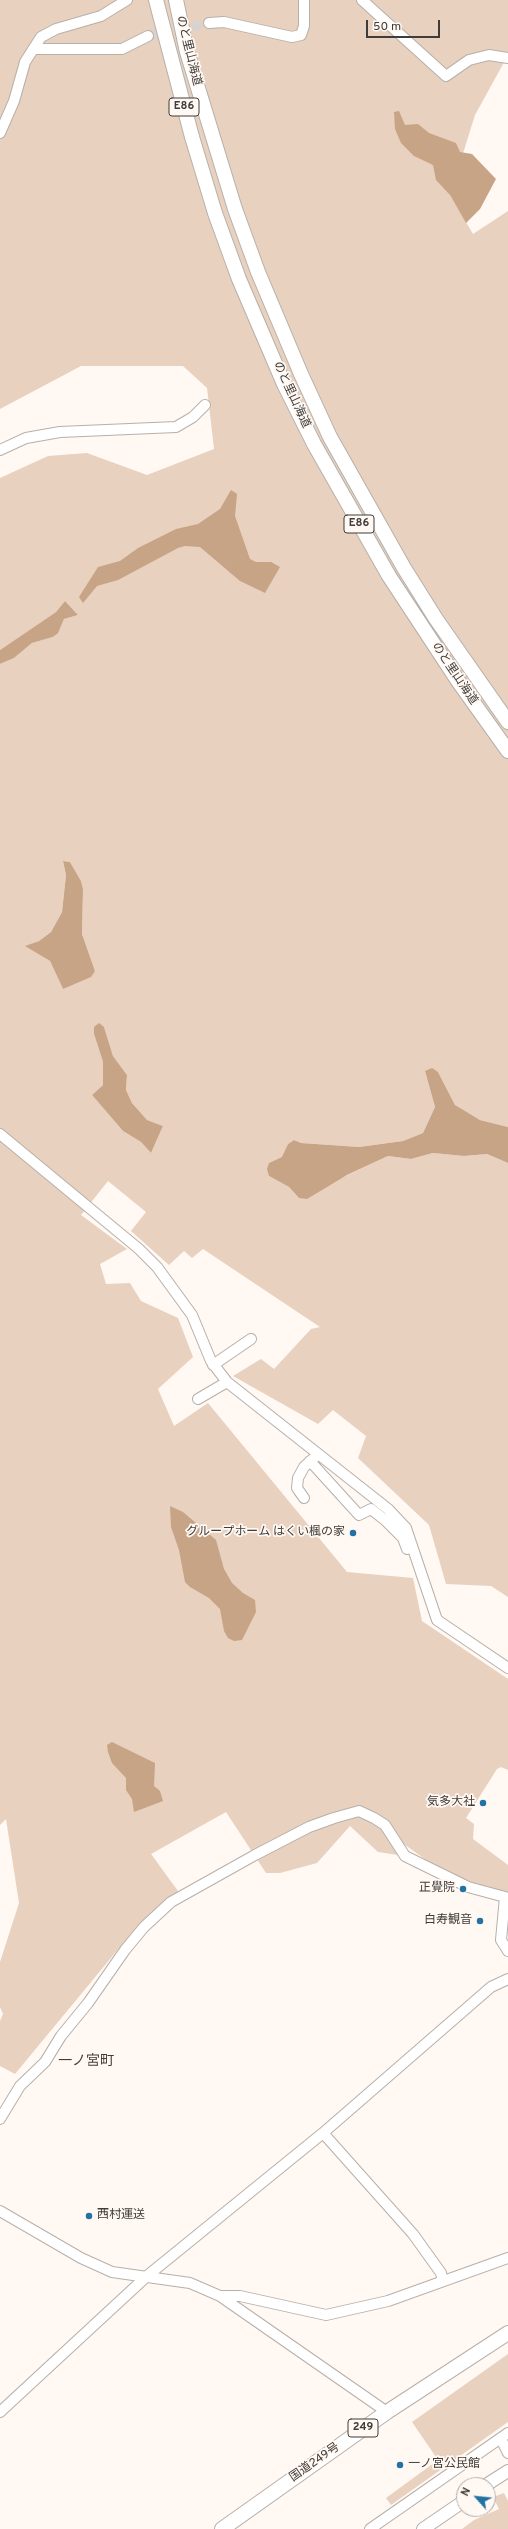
<!DOCTYPE html>
<meta charset="utf-8">
<style>
body{margin:0}
#map{position:relative;width:508px;height:2529px;overflow:hidden;background:#fff8f3;font-family:Overpass,sans-serif}
canvas{display:block}
.north{position:absolute;left:456px;top:2477px;width:40px;height:40px;box-sizing:border-box;background:#fff8f3;border:1px solid #b2ada9;border-radius:50%;rotate:297deg;font-size:11px;font-weight:700;line-height:16px;text-align:center;color:#3f3c39}
.north::after{content:'';display:block;margin:auto;width:14px;height:18px;background:#2472a4;clip-path:polygon(50% 0,100% 100%,50% 72%,0 100%)}
.scale{position:absolute;left:366px;top:20px;width:74px;height:18px;box-sizing:border-box;border:2px solid #3f3c39;border-top:0;padding-left:5px;font-size:12px;line-height:14px;white-space:nowrap;color:#3f3c39;-webkit-text-stroke:3px #fff8f3;paint-order:stroke}
</style>
<div id="map">
<canvas width="508" height="2529"></canvas>
<div class="north">N</div>
<div class="scale">50 m</div>
</div>
<script>
const ctx = document.querySelector('canvas').getContext('2d');
ctx.lineJoin = 'round';
function fillPath(path, color) {
  ctx.fillStyle = color;
  ctx.fill(path, 'evenodd');
}
function toPath(rows) {
  const path = new Path2D();
  for (const r of rows) {
    path.moveTo(r[0], r[1]);
    for (let i = 2; i < r.length; i += 2) path.lineTo(r[i], r[i + 1]);
  }
  return path;
}
function strokePath(path, color, width, dash) {
  ctx.strokeStyle = color;
  ctx.lineWidth = width;
  ctx.lineCap = dash ? 'butt' : 'round';
  ctx.setLineDash(dash || []);
  ctx.stroke(path);
}
function label(font, color, halo, rows, align = 'center') {
  ctx.font = font + ' Overpass,"Noto Sans JP",sans-serif';
  ctx.lineWidth = 3.5;
  ctx.setLineDash([]);
  ctx.textBaseline = 'middle';
  ctx.strokeStyle = halo;
  ctx.fillStyle = color;
  for (const [text, x, y, turn = 0] of rows) {
    ctx.save();
    ctx.translate(x, y);
    ctx.rotate((+turn || 0) * Math.PI / 180);
    ctx.textAlign = isNaN(turn) ? turn : align;
    if (halo) ctx.strokeText(text, 0, 0);
    ctx.fillText(text, 0, 0);
    ctx.restore();
  }
}
fillPath(toPath([
 [0,0,508,0,508,55,475,115,450,195,473,234,508,211,508,1127,480,1120,461,1109,455,1105,438,1072,425,1071,435,1107,423,1133,403,1141,359,1147,301,1143,294,1140,288,1144,283,1157,269,1163,269,1176,289,1187,299,1198,388,1156,411,1159,433,1153,464,1156,487,1154,508,1163,508,1597,491,1586,446,1584,429,1525,358,1458,366,1436,333,1410,318,1424,233,1376,261,1359,274,1369,311,1329,320,1327,203,1249,192,1258,184,1251,169,1265,131,1231,146,1212,108,1181,81,1215,127,1249,100,1264,106,1284,130,1283,141,1301,178,1318,193,1357,158,1389,174,1426,208,1403,347,1572,413,1578,422,1621,508,1679,508,1770,501,1767,497,1769,466,1818,474,1824,473,1839,508,1865,508,1893,476,1886,429,1862,401,1842,405,1856,378,1852,350,1826,317,1863,280,1873,266,1873,226,1812,151,1854,178,1891,120,1947,15,2074,0,2066,0,2021,3,2014,0,2007,0,1962,19,1903,6,1819,0,1825,0,664,14,658,32,643,53,637,58,632,64,619,78,615,65,601,56,612,0,650,0,478,48,456,87,453,147,475,214,449,207,388,183,366,81,366,0,409],
 [63,861,70,862,81,881,83,889,82,934,95,971,63,989,50,961,26,946,39,941,51,932,62,912,66,875],
 [104,1027,113,1056,127,1075,126,1090,132,1103,147,1120,163,1126,151,1153,141,1142,123,1131,92,1095,103,1085,103,1062,94,1034],
 [508,2354,508,2422,391,2505,386,2498,438,2460,412,2422],
 [504,2493,508,2501,508,2529,462,2529,474,2520,499,2509,493,2497]
]), '#e8d1be');
fillPath(toPath([
 [399,111,405,125,418,124,429,133,456,143,460,152,472,154,496,179,480,209,466,223,450,195,436,180,433,165,414,156,401,143,395,129,394,112],
 [231,490,237,494,235,516,250,559,256,562,271,562,280,567,265,593,240,581,200,547,185,546,178,548,118,580,97,586,83,603,79,597,98,567,120,561,138,548,176,529,198,524,220,509],
 [65,601,78,615,64,619,58,633,53,637,32,643,14,658,0,664,0,650,56,612],
 [63,861,70,862,81,881,83,889,82,934,95,971,91,977,63,989,50,961,25,946,39,941,51,932,62,912,66,875],
 [99,1023,104,1027,113,1056,127,1075,126,1090,132,1103,147,1120,163,1126,151,1153,141,1142,123,1131,92,1095,103,1085,103,1062,94,1034,94,1027],
 [432,1068,438,1072,455,1105,480,1120,508,1127,508,1163,487,1154,464,1156,433,1153,411,1159,388,1156,347,1175,307,1199,299,1198,289,1187,269,1176,267,1169,269,1163,282,1157,288,1144,294,1140,301,1143,359,1147,403,1141,423,1133,435,1107,425,1071],
 [170,1506,183,1512,216,1540,224,1569,232,1583,243,1593,255,1600,256,1612,242,1640,234,1641,228,1638,224,1631,220,1609,209,1598,190,1587,185,1582,179,1550,171,1527],
 [112,1742,155,1763,154,1786,160,1791,163,1801,134,1812,132,1799,126,1790,126,1778,112,1763,108,1752,107,1745]
]), '#c7a486');
strokePath(toPath([
 [148,36,209,23]
]), '#d9d2ce', 10, [10, 5]);
const minor = toPath([
 [362,0,446,76,469,60,489,55,508,58],
 [209,23,224,22,292,37,301,35,304,26,304,0],
 [33,49,122,49,148,36],
 [0,133,14,101,25,62,41,37,56,29,101,16,127,0],
 [0,450,26,438,60,432,176,427,193,417,205,405],
 [0,1134,139,1249,157,1267,192,1315,211,1361,227,1382,388,1509,406,1528,437,1620,508,1668],
 [213,1365,251,1339],
 [198,1399,227,1382],
 [310,1461,359,1515,371,1509,385,1520,403,1538,407,1549],
 [304,1498,297,1488,298,1478,304,1467,315,1457],
 [0,2119,20,2086,45,2062,61,2036,88,2003,125,1950,144,1927,171,1902,255,1855,309,1827,334,1818,359,1811,374,1818,385,1825,405,1856,468,1887,505,1897,501,1940,508,1951],
 [323,2133,413,2234,441,2273,443,2281],
 [0,2211,81,2258,112,2272,190,2283,220,2296,387,2412],
 [220,2296,240,2296,326,2315,388,2301,508,2258],
 [0,2412,147,2276,323,2133,491,1987,508,1979],
 [501,2439,508,2453],
 [370,2529,508,2433]
]);
const major = toPath([
 [486,2485,508,2471],
 [423,2529,464,2501]
]);
const highway = toPath([
 [156,0,192,137,215,213,239,279,284,384,314,444,389,576,458,681,508,751],
 [176,0,187,52,235,209,258,272,301,374,330,437,404,568,436,619,508,722],
 [222,2529,387,2412,508,2333]
]);
strokePath(minor, '#b7b0aa', 12);
strokePath(major, '#b7b0aa', 14);
strokePath(highway, '#b7b0aa', 16);
strokePath(minor, '#fff', 10);
strokePath(major, '#fff', 12);
strokePath(highway, '#fff', 14);
for (const [x, y, r, color] of [
 [353,1533,4,"#2472a4"],
 [483,1803,4,"#2472a4"],
 [463,1889,4,"#2472a4"],
 [480,1921,4,"#2472a4"],
 [89,2216,4,"#2472a4"],
 [400,2465,4,"#2472a4"]
]) {
  const dot = new Path2D();
  dot.arc(x, y, r, 0, 2 * Math.PI);
  ctx.fillStyle = color;
  ctx.fill(dot);
  strokePath(dot, '#fff8f3', 1.5);
}
for (const [x, y, w] of [
 [184,107,30],
 [359,524,30],
 [363,2428,30]
]) {
  const box = new Path2D();
  box.roundRect(x - w / 2, y - 9, w, 18, 3);
  ctx.fillStyle = '#fff8f3';
  ctx.fill(box);
  strokePath(box, '#3f3c39', 1);
}
label('bold 11px', '#3f3c39', null, [
 ["E86",184,107],
 ["E86",359,524],
 ["249",363,2428]
]);
label('12px', '#3f3c39', '#fff8f3', [
 ["のと里山海道",188,51,76],
 ["のと里山海道",291,395,65],
 ["のと里山海道",454,674,56],
 ["国道249号",315,2463,-35]
]);
label('12px', '#3f3c39', '#fff8f3', [
 ["グループホーム はくい楓の家",345,1533],
 ["気多大社",475,1803],
 ["正覺院",455,1889],
 ["白寿観音",472,1921],
 ["西村運送",97,2216,"left"],
 ["一ノ宮公民館",408,2465,"left"]
], 'right');
label('14px', '#3f3c39', '#fff8f3', [
 ["一ノ宮町",86,2062]
]);
</script>
